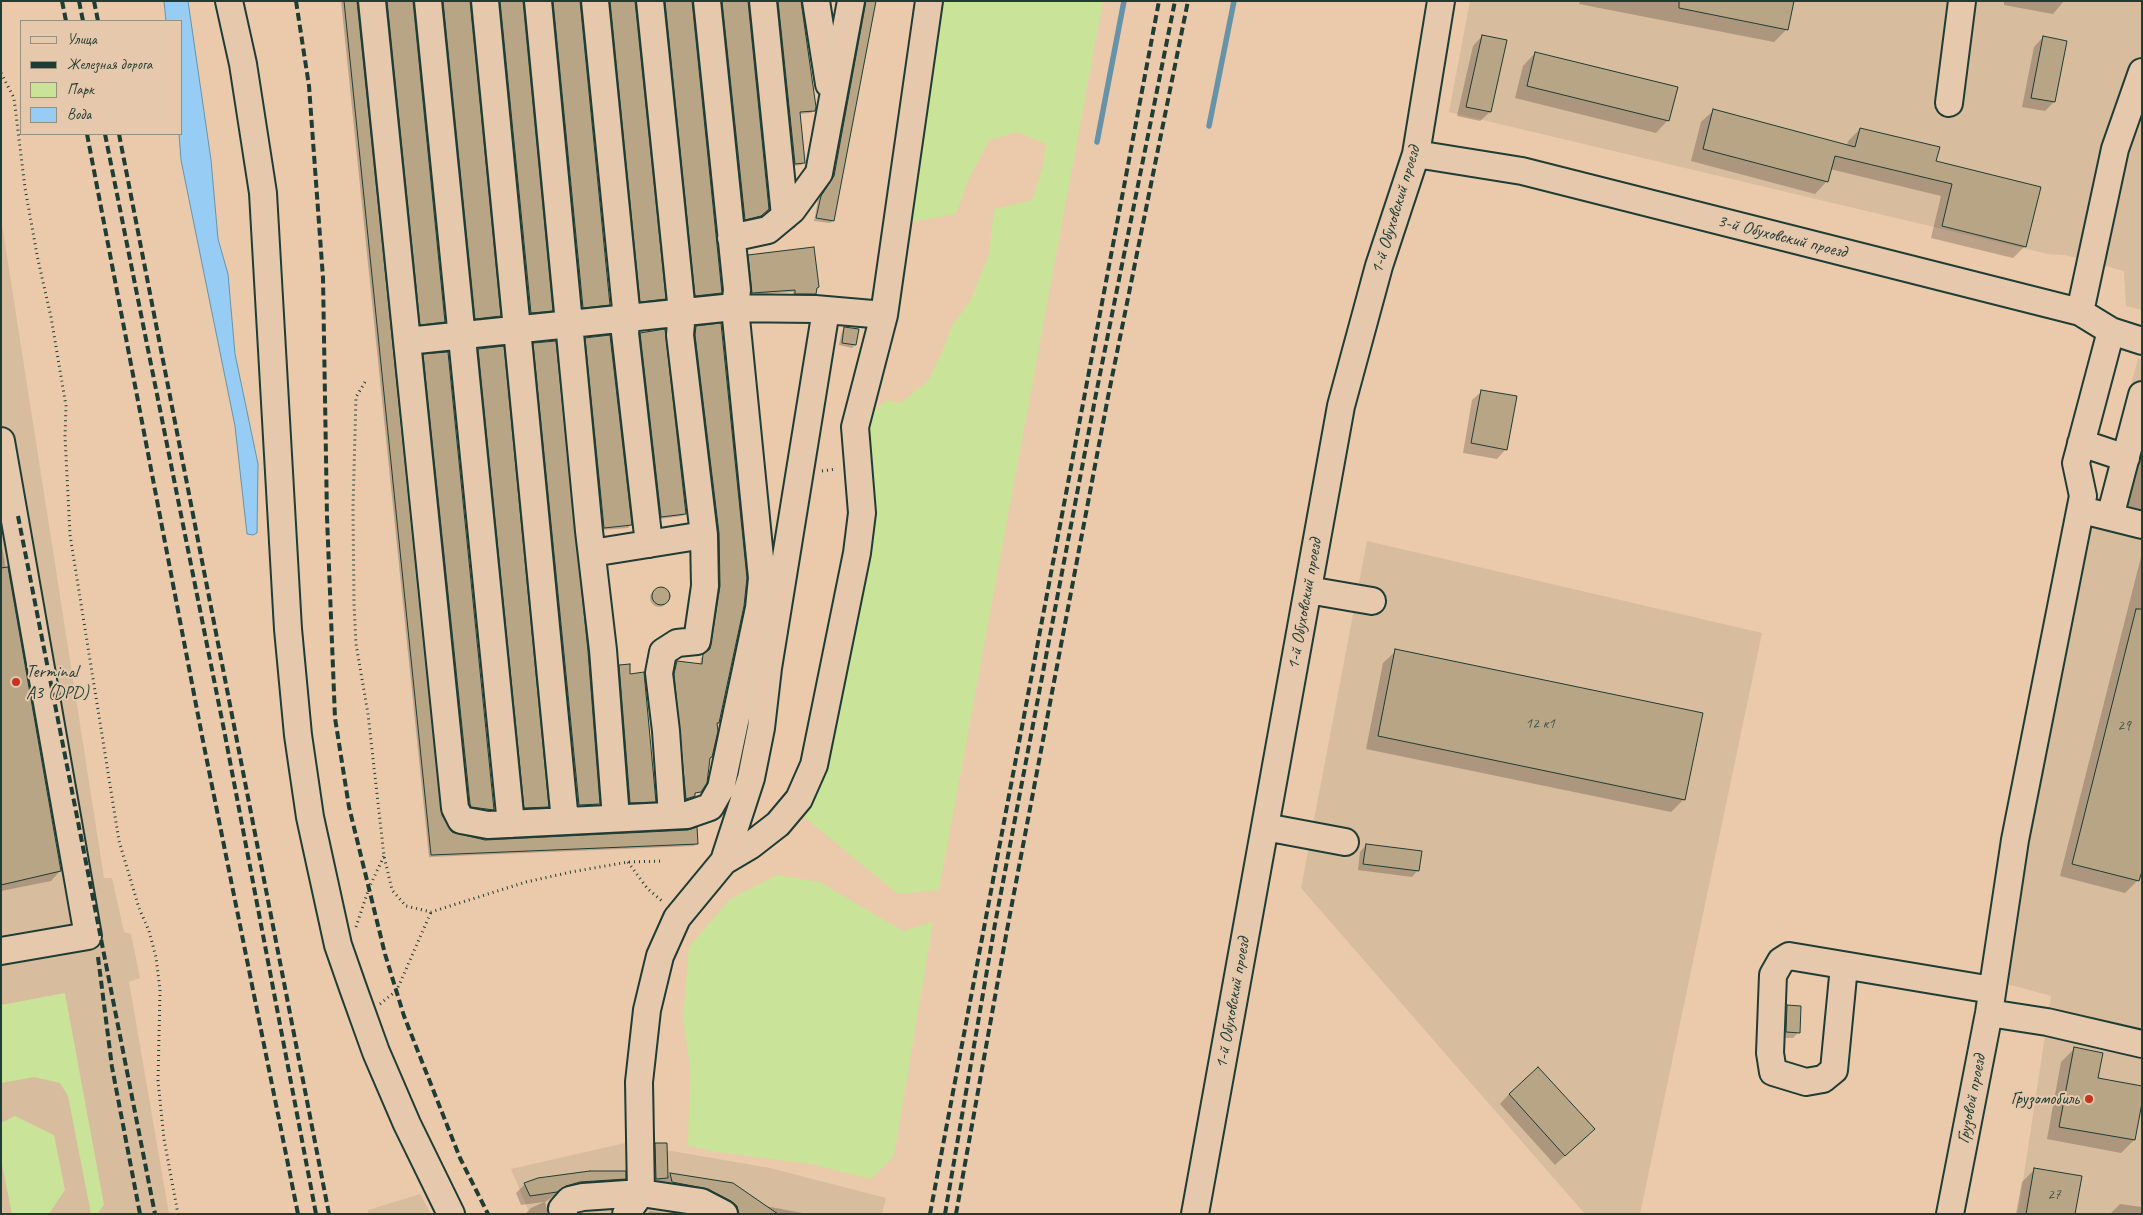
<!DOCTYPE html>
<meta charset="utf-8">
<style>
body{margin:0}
#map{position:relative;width:2143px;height:1215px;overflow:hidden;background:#eacaaa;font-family:Caveat,sans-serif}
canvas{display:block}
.frame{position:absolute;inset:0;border:2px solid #1f3d34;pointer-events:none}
.legend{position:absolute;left:20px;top:20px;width:162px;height:115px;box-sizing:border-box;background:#e6c8ad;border:1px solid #96907d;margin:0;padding:6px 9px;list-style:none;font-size:15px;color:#1f3d34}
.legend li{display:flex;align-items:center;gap:10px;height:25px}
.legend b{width:25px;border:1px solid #96907d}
</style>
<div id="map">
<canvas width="2143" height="1215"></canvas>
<div class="frame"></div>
<ul class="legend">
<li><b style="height:6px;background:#e6c8ad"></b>Улица</li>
<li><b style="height:6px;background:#1f3d34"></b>Железная дорога</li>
<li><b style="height:14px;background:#c9e399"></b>Парк</li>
<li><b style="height:14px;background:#97ccf5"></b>Вода</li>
</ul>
</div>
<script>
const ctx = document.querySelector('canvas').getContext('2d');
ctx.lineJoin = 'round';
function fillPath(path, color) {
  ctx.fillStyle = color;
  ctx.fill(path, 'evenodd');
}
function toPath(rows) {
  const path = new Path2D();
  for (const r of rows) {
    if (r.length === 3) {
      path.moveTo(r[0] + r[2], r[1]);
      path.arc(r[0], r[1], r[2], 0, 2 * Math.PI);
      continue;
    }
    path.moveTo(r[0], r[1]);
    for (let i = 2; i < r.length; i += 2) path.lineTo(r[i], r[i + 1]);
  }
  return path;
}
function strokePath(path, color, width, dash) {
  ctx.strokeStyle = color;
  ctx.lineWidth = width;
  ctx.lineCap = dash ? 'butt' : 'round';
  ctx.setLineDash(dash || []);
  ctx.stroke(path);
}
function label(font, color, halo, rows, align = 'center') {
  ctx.font = font + ' Caveat,sans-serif';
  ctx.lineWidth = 4;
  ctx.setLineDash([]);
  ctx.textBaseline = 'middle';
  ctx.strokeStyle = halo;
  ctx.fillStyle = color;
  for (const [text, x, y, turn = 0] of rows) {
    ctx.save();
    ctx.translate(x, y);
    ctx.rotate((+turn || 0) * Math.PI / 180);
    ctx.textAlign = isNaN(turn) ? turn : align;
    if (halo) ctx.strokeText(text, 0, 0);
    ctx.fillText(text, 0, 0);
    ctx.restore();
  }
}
fillPath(toPath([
 [1470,1,2142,1,2142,310,2126,306,2124,271,2065,255,2048,254,1449,112],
 [1,218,104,878,112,878,124,932,131,934,140,978,129,982,169,1214,1,1214],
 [2138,359,2142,360,2142,1214,2018,1214,2051,996,2000,982,2059,646],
 [1367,541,1762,633,1640,1214,1585,1214,1301,888],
 [625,1143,770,1168,886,1198,882,1214,530,1214,511,1169],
 [420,1194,431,1214,368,1214,368,1210]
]), '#d7bc9d');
fillPath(toPath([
 [942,1,1103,1,939,890,898,894,803,816,818,791,873,543,872,475,867,451,871,413,887,400,900,403,928,381,945,345,952,326,971,300,989,254,994,209,1032,200,1042,169,1046,144,1017,132,990,140,969,178,956,214,910,222],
 [777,875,820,882,903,931,933,922,894,1156,871,1179,811,1164,711,1151,688,1145,690,1067,683,1018,689,947,730,899],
 [65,993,104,1205,97,1214,91,1214,68,1096,60,1083,34,1077,1,1083,1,1005],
 [15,1116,54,1135,65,1190,49,1214,12,1214,1,1160,1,1123]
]), '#c9e399');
const water = toPath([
 [164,1,188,1,211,160,218,239,228,274,235,354,258,464,257,533,253,535,247,534,235,426,181,160,179,134,181,134,181,21,166,21,164,1]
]);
fillPath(water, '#97ccf5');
strokePath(water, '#6793a8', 1);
fillPath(toPath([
 [341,1,356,1,440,815,452,833,488,841,697,843,694,846,429,857],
 [384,1,412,1,444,321,441,324,418,327],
 [440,1,469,1,499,316,497,318,473,321],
 [497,1,522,1,551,310,549,313,528,315],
 [550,1,579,1,609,304,606,307,580,310],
 [607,1,634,1,664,299,662,301,638,304],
 [662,1,691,1,720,293,718,295,693,298],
 [719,1,747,1,765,212,757,218,742,222],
 [775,1,801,1,815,107,811,113,799,114,803,163,801,165,792,166],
 [863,1,875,1,833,221,830,223,814,221,818,200,831,180],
 [1580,1,1792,1,1787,29,1774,42,1579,4],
 [2004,1,2064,1,2053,14,2004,5],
 [1482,36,1490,112,1480,121,1457,116,1473,46],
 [2043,37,2066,42,2054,102,2045,111,2022,107,2034,47],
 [1535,53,1668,120,1656,133,1515,98,1523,66],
 [1714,110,1847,146,1848,141,1860,129,1935,162,2025,246,2013,258,1931,238,1941,196,1830,169,1827,181,1815,194,1691,161,1701,122],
 [749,256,815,293,812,296,793,296,793,292,749,295,746,259],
 [696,327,746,578,718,722,700,791,684,801,672,677,677,663,700,665,701,658,707,653,718,592,717,537,693,338,694,330],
 [845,328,855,345,852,348,839,345,842,331],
 [641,333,685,514,682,516,659,519,638,336],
 [586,339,630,525,628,528,601,530,583,341],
 [534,344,599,804,596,807,576,808,531,347],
 [479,350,547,806,545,809,522,810,476,353],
 [424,356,493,809,491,812,468,809,467,807,421,358],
 [1482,391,1506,449,1497,459,1463,453,1472,400],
 [2142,422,2142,519,2118,513],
 [1,541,60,871,51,881,1,891],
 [2142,553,2142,866,2138,880,2125,893,2060,876],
 [659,598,9],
 [1396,651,1684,799,1671,812,1366,749,1383,663],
 [620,666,629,675,655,801,652,804,628,805,617,669],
 [1366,845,1418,870,1412,877,1358,870,1360,852],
 [1787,1006,1799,1032,1793,1038,1780,1038,1781,1013],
 [2074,1049,2097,1079,2134,1140,2121,1153,2047,1139,2061,1062],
 [1509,1094,1583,1139,1555,1165,1500,1104],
 [656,1144,666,1178,670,1174,732,1184,765,1206,808,1214,720,1214,647,1188,646,1154],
 [2035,1169,2074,1214,2016,1214,2022,1182],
 [624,1178,615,1188,555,1195,545,1202,548,1214,525,1214,531,1208,544,1202,521,1205,516,1193,525,1184],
 [2120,1204,2142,1207,2142,1214,2110,1214],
 [650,1211,670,1214,647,1214]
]), '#0003');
strokePath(toPath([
 [1209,126,1234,1],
 [1097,142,1124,1]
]), '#6793a8', 5.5);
const building = toPath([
 [344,1,357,1,442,815,452,832,485,840,688,830,697,827,698,844,431,855,344,1],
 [387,1,413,1,445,322,420,325,387,1],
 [443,1,470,1,501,316,475,319,443,1],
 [500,1,523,1,553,311,531,313,500,1],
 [553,1,580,1,610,305,583,308,553,1],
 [610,1,635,1,666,299,640,302,610,1],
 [665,1,692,1,722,293,695,296,665,1],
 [722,1,748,1,769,209,761,216,745,220,722,1],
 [778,1,801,1,816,107,815,111,800,112,805,163,795,164,778,1],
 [866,1,876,1,834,221,816,218,821,196,834,176,866,1],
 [1679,1,1794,1,1788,30,1679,8,1679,1],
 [1482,35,1507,40,1491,112,1466,107,1482,35],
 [2043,36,2067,41,2055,102,2031,98,2043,36],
 [1535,52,1678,87,1669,121,1527,86,1535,52],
 [1713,109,1855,147,1860,128,1940,147,1936,161,2041,187,2026,247,1942,226,1952,184,1835,156,1828,182,1703,149,1713,109],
 [814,247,819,287,817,288,816,294,795,294,795,290,752,293,748,255,814,247],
 [721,323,747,578,744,606,719,723,717,723,718,731,712,757,710,758,707,783,701,792,695,793,695,796,686,799,674,674,677,661,702,664,703,654,710,649,720,586,719,533,695,335,696,326,721,323],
 [844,327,859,329,856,345,842,343,844,327],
 [665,329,686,514,661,517,640,333,665,329],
 [610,335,632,525,604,528,585,338,610,335],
 [556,341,588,651,600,804,579,805,533,343,556,341],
 [504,346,549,807,524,808,478,349,504,346],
 [448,352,494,810,471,807,470,804,423,354,448,352],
 [1481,390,1517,396,1507,450,1471,443,1481,390],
 [8,567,61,871,1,885,1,568,8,567],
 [661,596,9],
 [2136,609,2142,609,2142,871,2139,881,2072,864,2136,609],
 [1395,649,1703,713,1685,800,1378,736,1395,649],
 [630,664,630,674,644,672,656,802,630,803,619,665,630,664],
 [1366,844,1422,851,1419,871,1363,864,1366,844],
 [1787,1005,1801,1006,1800,1033,1786,1032,1787,1005],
 [2074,1047,2103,1053,2098,1078,2142,1086,2142,1103,2135,1140,2059,1127,2074,1047],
 [1538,1067,1595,1129,1565,1156,1509,1094,1538,1067],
 [655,1143,667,1143,668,1178,656,1179,655,1143],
 [2034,1168,2082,1176,2075,1214,2026,1214,2034,1168],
 [590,1171,626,1171,626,1179,580,1182,566,1186,557,1192,530,1196,524,1183,538,1178,590,1171],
 [670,1173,733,1183,778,1214,739,1214,737,1206,731,1201,708,1189,672,1182,670,1173]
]);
fillPath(building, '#b8a585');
strokePath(building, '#1f3d34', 1);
const minor = toPath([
 [229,1,243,64,263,193,288,629,298,735,310,817,338,945,353,988,376,1052,407,1124,451,1214],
 [372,1,455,808,461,820,488,825,687,815,710,807,721,788,759,608,762,578,735,308,737,290,707,1],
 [428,1,511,824],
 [485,1,565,821],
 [538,1,589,531,603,650,616,818],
 [595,1,627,319,625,333,649,544],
 [650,1,682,312,680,335,704,535,705,586,697,641,677,643,663,652,659,673,666,731,672,815],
 [763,1,785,216],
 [816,1,829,84],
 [1949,103,1962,1],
 [1416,154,1522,171,2080,312,2111,331,2142,341],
 [731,238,768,230,792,210,819,173,851,1],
 [2080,312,2115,149,2142,72],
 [407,341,724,308,815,309,884,315],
 [1,441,88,936,1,951],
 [2081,443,2126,458],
 [2094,513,2142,525],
 [2110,517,2142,395],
 [592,553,704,535],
 [1308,590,1372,601],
 [1265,827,1345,842],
 [724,861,751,778,761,728,768,668,826,310],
 [1844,966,1834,1070,1823,1079,1806,1082,1773,1072,1770,1053,1773,975,1781,961,1789,956,1992,990],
 [1989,1013,2047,1022,2142,1044],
 [564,1214,562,1209,570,1200,583,1197,641,1193,701,1202,724,1214],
 [626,1214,641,1193,639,1082,647,1010,660,956,677,918,724,861,751,845,778,824,799,799,814,765,857,553,862,513,855,427,884,315,929,1],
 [1195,1214,1341,406,1379,266,1416,154,1441,1],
 [1950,1214,1989,1013,2015,840,2083,496,2076,463,2111,331]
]);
strokePath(minor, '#1f3d34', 30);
strokePath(toPath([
 [1,73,14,98,25,188,38,260,51,317,66,406,65,436,70,535,119,841,139,908,149,931,156,957,160,990,158,1081,164,1139,178,1214],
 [365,382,356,397,353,508,354,604,356,644,368,714,384,856,392,890,406,906,431,912,526,882,571,872,628,862,664,861],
 [822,471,836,469],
 [628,862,647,888,663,902],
 [356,927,369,888,384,856],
 [380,1004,396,991,400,983,431,912]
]), '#1f3d34', 3, [1, 4]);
strokePath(minor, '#e6c8ad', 26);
strokePath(toPath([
 [62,1,66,21],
 [79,1,83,21],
 [94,1,98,21],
 [296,1,309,86,323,278,327,517,335,718,349,807,385,954,404,1016,460,1158,488,1214],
 [87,134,202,736,298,1214],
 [105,134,225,735,316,1214],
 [119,134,329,1214],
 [18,516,155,1214],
 [98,957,112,1067,140,1214],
 [930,1214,1159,1],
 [945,1214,995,924,1096,394,1175,1],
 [956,1214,1007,930,1108,397,1188,1]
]), '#1f3d34', 4, [8, 4]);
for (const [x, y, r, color] of [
 [16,682,5,"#c8321e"],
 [2089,1099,5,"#c8321e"]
]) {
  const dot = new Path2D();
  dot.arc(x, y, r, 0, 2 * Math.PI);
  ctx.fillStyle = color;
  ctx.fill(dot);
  strokePath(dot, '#e6c8ad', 2);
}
label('15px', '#455748', null, [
 ["12 к1",1540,724],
 ["29",2124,726],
 ["27",2054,1195]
]);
label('18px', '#1f3d34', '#e6c8ad', [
 ["1-й Обуховский проезд",1396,210,-73],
 ["3-й Обуховский проезд",1782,237,14],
 ["1-й Обуховский проезд",1305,604,-80],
 ["1-й Обуховский проезд",1233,1003,-80],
 ["Грузовой проезд",1972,1099,-79]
]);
label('18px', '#1f3d34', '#e6c8ad', [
 ["Terminal",26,672],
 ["A3 (DPD)",26,693],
 ["Грузомобиль",2079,1099,"right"]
], 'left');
</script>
